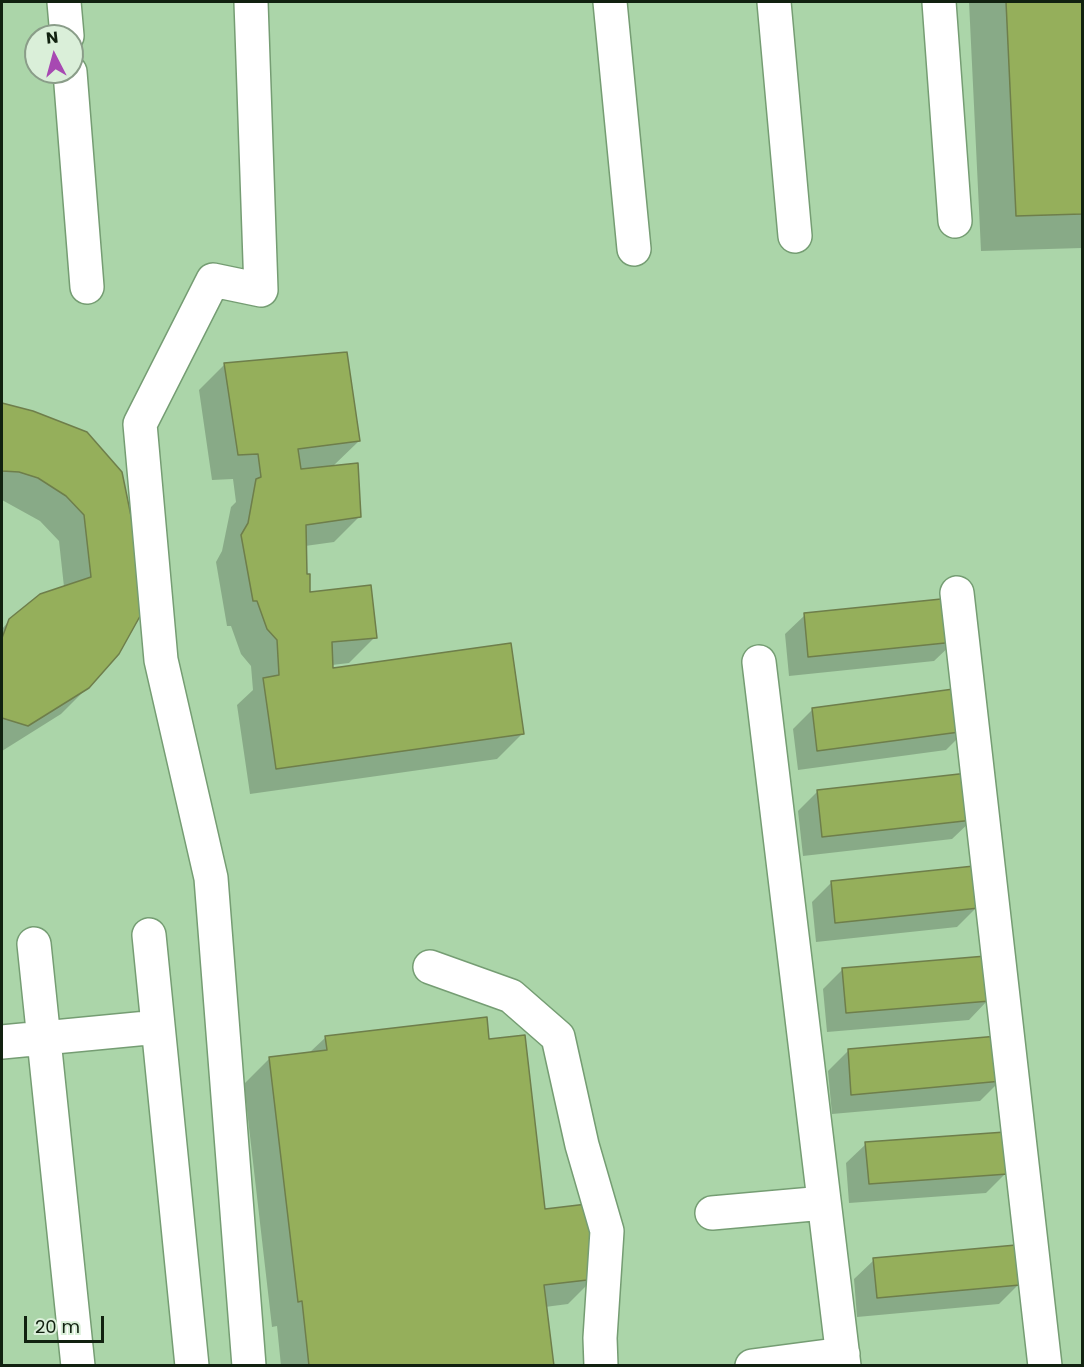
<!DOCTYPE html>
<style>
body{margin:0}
#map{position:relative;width:1084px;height:1367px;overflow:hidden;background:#abd5a9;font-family:Poppins,sans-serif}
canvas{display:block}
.frame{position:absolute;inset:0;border:3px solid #112110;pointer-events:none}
.north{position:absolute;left:24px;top:24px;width:60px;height:60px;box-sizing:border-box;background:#daefd9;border:2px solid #8a9d89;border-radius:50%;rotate:354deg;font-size:16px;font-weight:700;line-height:24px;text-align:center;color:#112110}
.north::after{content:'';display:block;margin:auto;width:21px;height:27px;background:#a749b2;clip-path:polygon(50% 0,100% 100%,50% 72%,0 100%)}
.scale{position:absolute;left:24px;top:1316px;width:80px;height:27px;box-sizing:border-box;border:3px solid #112110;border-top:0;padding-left:8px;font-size:18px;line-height:21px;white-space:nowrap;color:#112110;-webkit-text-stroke:4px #daefd9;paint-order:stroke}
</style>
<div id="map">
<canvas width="1084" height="1367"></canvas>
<div class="frame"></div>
<div class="north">N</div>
<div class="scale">20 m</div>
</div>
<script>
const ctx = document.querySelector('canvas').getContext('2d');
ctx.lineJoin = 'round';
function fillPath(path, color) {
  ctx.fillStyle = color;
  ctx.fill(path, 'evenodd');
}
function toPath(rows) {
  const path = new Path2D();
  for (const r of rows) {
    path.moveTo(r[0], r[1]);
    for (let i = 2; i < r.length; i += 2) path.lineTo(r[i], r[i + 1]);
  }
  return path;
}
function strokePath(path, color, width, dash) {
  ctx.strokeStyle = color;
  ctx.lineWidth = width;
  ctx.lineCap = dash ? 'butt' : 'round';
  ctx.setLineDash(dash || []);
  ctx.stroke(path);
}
fillPath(toPath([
 [969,2,1082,2,1082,248,981,251],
 [225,364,359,441,332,467,360,516,334,542,305,546,309,593,375,637,349,663,332,665,332,670,523,733,497,759,250,794,237,705,253,690,251,666,241,654,231,626,227,626,216,562,222,551,231,507,236,502,233,479,212,480,199,390],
 [2,405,33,412,120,473,88,687,61,714,2,751,2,629,10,620,64,587,59,541,40,521,2,500],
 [805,615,954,642,934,661,789,676,785,634],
 [812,710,965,731,946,750,798,770,793,729],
 [818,791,972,820,952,839,803,856,798,811],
 [832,882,977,907,957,927,816,942,812,902],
 [843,969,988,1000,969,1020,827,1032,823,989],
 [326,1037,488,1040,544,1211,594,1278,568,1304,545,1307,552,1366,281,1366,277,1326,272,1327,244,1084,270,1058,309,1053],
 [848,1051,1000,1081,980,1101,832,1114,828,1071],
 [866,1144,1006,1173,986,1193,849,1203,846,1163],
 [874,1260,1019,1284,999,1304,857,1317,854,1279]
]), '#0003');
const building = toPath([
 [1006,2,1082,2,1082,214,1016,216,1006,2],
 [347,352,360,441,298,449,301,469,358,463,361,517,306,525,307,574,310,574,310,592,371,585,377,638,332,642,333,668,511,643,524,734,276,769,263,678,279,675,277,640,267,629,257,601,253,601,241,535,248,523,256,479,261,477,258,454,238,455,224,363,347,352],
 [2,403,33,411,87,432,122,472,139,555,144,609,119,654,89,688,28,726,2,718,2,638,9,619,40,594,91,577,84,515,66,496,38,478,19,472,2,471,2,403],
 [951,598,955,642,808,657,804,613,951,598],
 [961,688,967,731,817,751,812,708,961,688],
 [968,773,973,820,822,837,817,790,968,773],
 [974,866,979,908,835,923,831,881,974,866],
 [986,956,990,1001,846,1013,842,968,986,956],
 [487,1017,489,1039,525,1035,545,1209,587,1204,596,1279,544,1285,554,1366,309,1366,302,1301,298,1302,269,1057,327,1050,325,1036,487,1017],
 [998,1036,1002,1081,851,1095,848,1049,998,1036],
 [1005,1132,1008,1174,869,1184,865,1142,1005,1132],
 [1016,1245,1020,1285,877,1298,873,1258,1016,1245]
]);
fillPath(building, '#95af5b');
strokePath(building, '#6e7e4b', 1.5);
const minor = toPath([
 [64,2,67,36],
 [610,2,634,249],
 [774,2,795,236],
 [939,2,955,221],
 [70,72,87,287],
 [957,593,1045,1366],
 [759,662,844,1366],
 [149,935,192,1366],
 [34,944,78,1366],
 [430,967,511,996,558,1037,582,1145,607,1231,600,1338,601,1366],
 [2,1042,158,1027],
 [712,1213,824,1203],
 [249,1366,211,878,161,660,140,424,213,280,261,290,251,2],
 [752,1366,843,1354]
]);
strokePath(minor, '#759d73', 36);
strokePath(minor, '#fff', 33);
</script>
